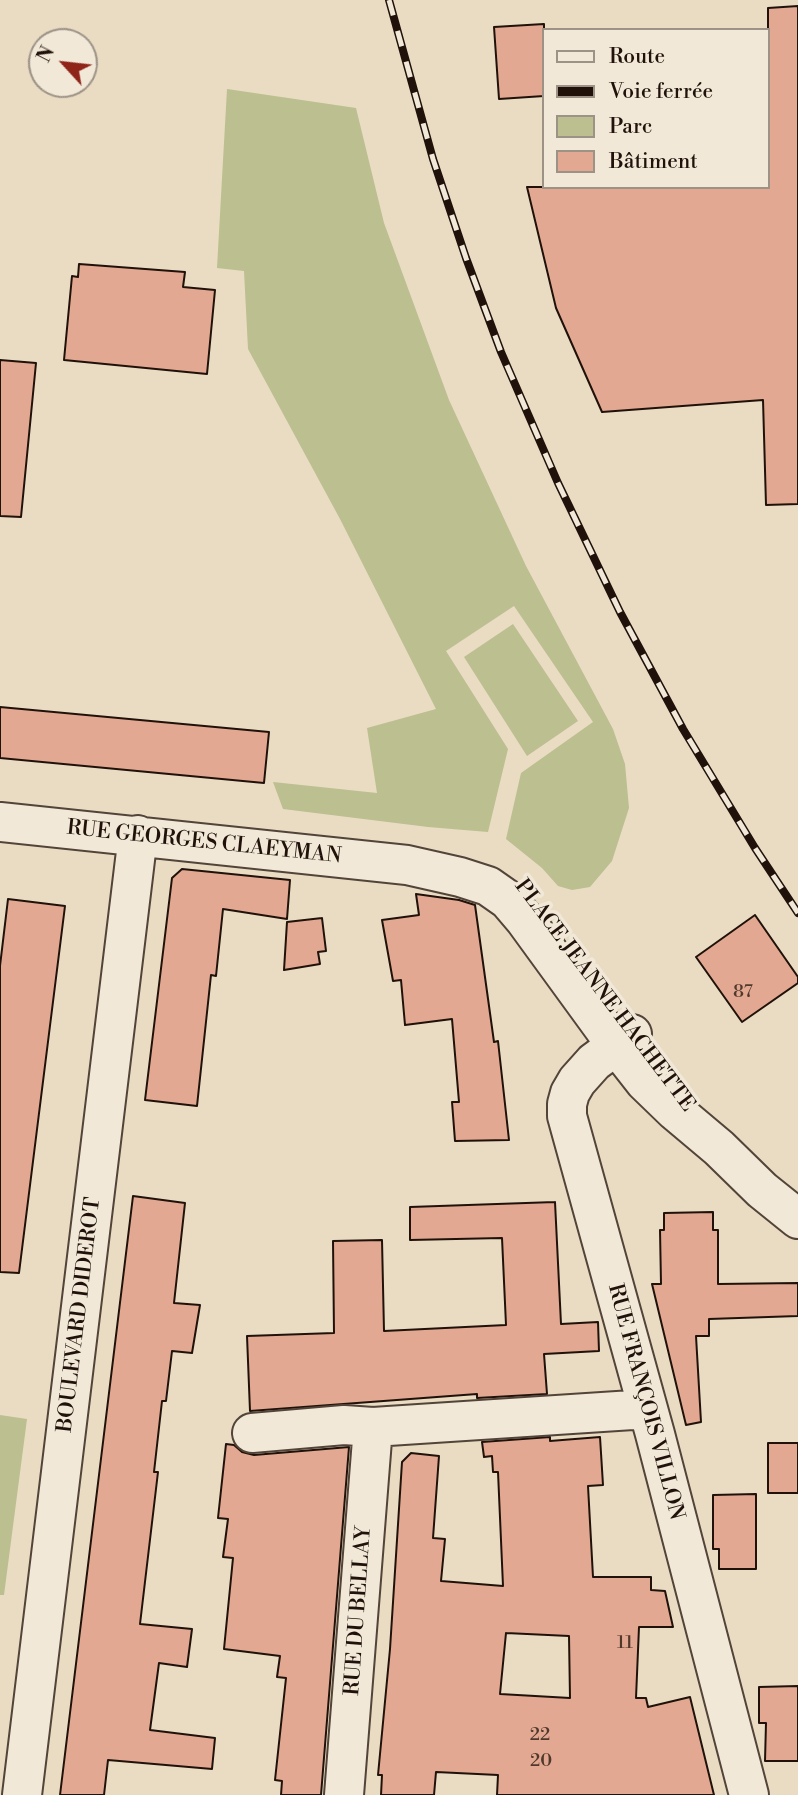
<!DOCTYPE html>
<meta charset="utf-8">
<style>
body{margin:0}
#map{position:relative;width:798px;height:1795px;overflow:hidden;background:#e9dcc3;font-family:"Libre Bodoni",serif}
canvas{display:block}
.legend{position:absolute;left:542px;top:28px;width:228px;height:161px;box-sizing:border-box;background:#f1e8d8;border:2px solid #9d9286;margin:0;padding:9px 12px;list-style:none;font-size:21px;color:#20120a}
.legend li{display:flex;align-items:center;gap:14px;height:35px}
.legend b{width:35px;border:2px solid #9d9286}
.north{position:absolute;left:28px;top:28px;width:70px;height:70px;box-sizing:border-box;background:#f1e8d8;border:2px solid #9d9286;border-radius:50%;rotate:297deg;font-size:19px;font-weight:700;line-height:28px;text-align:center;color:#20120a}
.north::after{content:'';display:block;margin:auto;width:24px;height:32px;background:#8f2418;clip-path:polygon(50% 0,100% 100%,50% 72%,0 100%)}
</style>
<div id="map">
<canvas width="798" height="1795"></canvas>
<ul class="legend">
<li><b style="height:9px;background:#f1e8d8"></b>Route</li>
<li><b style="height:9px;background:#20120a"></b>Voie ferrée</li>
<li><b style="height:19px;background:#bcbf8f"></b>Parc</li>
<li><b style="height:19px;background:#e2a891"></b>Bâtiment</li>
</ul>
<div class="north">N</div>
</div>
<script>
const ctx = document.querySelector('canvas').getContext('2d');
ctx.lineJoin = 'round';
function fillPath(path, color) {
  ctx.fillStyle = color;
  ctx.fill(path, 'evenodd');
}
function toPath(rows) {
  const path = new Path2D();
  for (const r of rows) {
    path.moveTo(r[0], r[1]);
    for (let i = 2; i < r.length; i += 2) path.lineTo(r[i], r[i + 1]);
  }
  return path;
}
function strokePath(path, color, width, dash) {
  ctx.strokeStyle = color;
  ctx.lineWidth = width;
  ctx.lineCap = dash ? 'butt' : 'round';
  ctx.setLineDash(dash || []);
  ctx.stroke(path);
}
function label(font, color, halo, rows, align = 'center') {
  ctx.font = font + ' "Libre Bodoni",serif';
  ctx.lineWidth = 7;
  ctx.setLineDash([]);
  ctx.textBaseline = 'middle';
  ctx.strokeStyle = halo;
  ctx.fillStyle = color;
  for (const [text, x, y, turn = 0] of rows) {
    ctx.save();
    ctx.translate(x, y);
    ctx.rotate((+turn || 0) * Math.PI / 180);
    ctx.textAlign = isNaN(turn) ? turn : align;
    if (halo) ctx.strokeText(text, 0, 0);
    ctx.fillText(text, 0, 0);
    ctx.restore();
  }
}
fillPath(toPath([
 [227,89,356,108,384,223,449,400,526,566,613,729,625,764,629,808,612,861,590,887,572,890,558,886,542,868,506,839,521,773,593,722,514,606,446,651,508,749,488,832,428,827,283,809,273,782,377,793,367,728,436,709,340,519,248,349,244,271,217,268],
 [513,624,578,721,527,756,464,657],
 [0,1415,27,1419,4,1595,0,1595]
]), '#bcbf8f');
const building = toPath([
 [798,6,798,504,766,505,763,400,602,412,556,308,527,187,768,187,768,8,798,6],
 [544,24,544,96,499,99,494,27,544,24],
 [79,264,185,272,183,287,215,290,207,374,64,360,72,276,78,277,79,264],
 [0,360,36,363,21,517,0,516,0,360],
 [0,707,269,732,264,783,0,758,0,707],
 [182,869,290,880,287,919,223,909,216,976,211,975,197,1106,145,1100,172,878,182,869],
 [416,894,459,900,475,905,494,1042,498,1041,509,1140,455,1141,452,1102,459,1102,452,1019,405,1025,401,980,393,981,382,920,419,915,416,894],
 [8,899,65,906,19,1273,0,1272,0,966,8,899],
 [755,915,798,977,798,983,742,1022,696,957,755,915],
 [322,918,326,951,318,952,320,964,284,970,287,922,322,918],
 [133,1196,185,1203,174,1303,200,1305,192,1353,172,1351,166,1401,162,1401,154,1472,158,1472,140,1624,192,1629,187,1667,159,1663,150,1730,215,1738,212,1769,108,1760,104,1795,60,1795,133,1196],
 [555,1202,561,1324,598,1322,599,1351,544,1354,547,1394,477,1398,477,1394,250,1411,247,1336,334,1333,333,1241,382,1240,384,1331,506,1325,502,1238,410,1240,410,1207,555,1202],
 [713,1212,713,1230,718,1230,718,1284,798,1283,798,1316,709,1319,709,1336,696,1336,701,1422,686,1425,652,1284,661,1284,660,1230,664,1230,664,1213,713,1212],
 [550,1437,550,1441,600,1437,603,1485,588,1486,593,1577,651,1577,651,1590,665,1591,673,1627,639,1627,636,1698,646,1698,648,1707,690,1697,714,1795,497,1795,498,1775,436,1772,434,1795,381,1795,382,1775,378,1775,390,1649,402,1462,411,1453,439,1456,433,1538,445,1539,441,1581,503,1586,498,1472,493,1472,492,1456,484,1457,482,1442,550,1437],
 [506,1633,569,1636,570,1698,500,1694,506,1633],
 [768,1443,798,1443,798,1493,768,1493,768,1443],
 [226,1444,234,1445,242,1452,254,1455,349,1447,321,1795,281,1795,282,1781,275,1780,286,1678,277,1677,280,1656,224,1649,233,1558,223,1557,228,1519,218,1518,226,1444],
 [756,1494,756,1569,719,1569,719,1549,713,1549,713,1495,756,1494],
 [798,1686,798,1761,765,1761,766,1723,759,1723,759,1687,798,1686]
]);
fillPath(building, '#e2a891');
strokePath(building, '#20120a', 2);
const minor = toPath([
 [0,822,407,865,460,877,488,886,508,900,525,920,616,1045,645,1082,675,1111,719,1148,762,1190,798,1219],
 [632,1034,594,1062,577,1081,570,1093,567,1104,567,1116,655,1434,749,1795],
 [252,1433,344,1425,373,1427],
 [22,1795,138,835],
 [344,1795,373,1427,648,1409]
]);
strokePath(minor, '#524438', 42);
strokePath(minor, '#f1e8d8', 38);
const rail = toPath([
 [389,0,433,159,466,258,501,352,558,483,620,612,683,729,755,848,798,913]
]);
strokePath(rail, '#20120a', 8);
strokePath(rail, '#f1e8d8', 5, [16]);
label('18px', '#50382c', null, [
 ["87",743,993],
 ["11",625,1644],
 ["22",540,1736],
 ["20",541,1762]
]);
label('21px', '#20120a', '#f1e8d8', [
 ["RUE GEORGES CLAEYMAN",204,843,6],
 ["PLACE JEANNE HACHETTE",604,996,53],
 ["BOULEVARD DIDEROT",80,1315,-83],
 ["RUE FRANÇOIS VILLON",645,1402,75],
 ["RUE DU BELLAY",359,1611,-86]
]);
</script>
